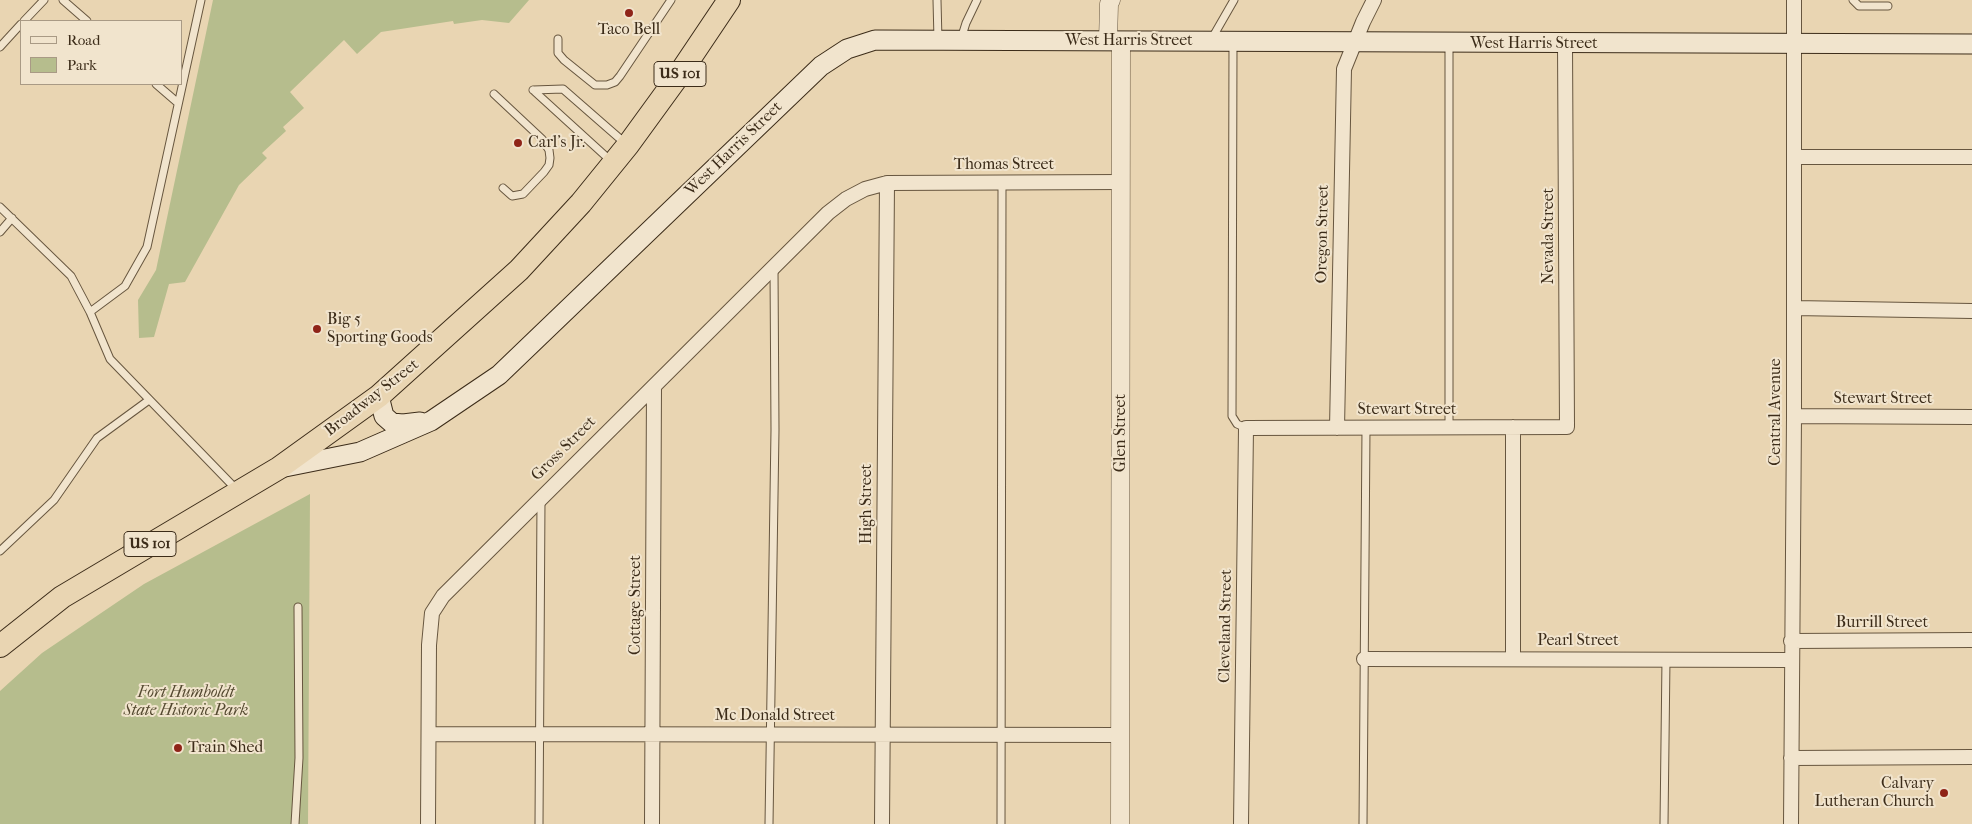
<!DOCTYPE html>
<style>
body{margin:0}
#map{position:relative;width:1972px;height:824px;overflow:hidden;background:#e9d5b2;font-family:"IM FELL French Canon",serif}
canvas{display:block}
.legend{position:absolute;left:20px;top:20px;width:162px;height:65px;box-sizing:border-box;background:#f1e4cd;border:1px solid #a99a85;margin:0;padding:6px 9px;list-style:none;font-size:15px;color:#3c2c19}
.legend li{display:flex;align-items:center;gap:10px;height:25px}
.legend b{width:25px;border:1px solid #a99a85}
</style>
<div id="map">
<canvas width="1972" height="824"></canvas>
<ul class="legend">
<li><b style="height:6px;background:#f1e4cd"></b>Road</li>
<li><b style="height:14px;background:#b6bd8d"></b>Park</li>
</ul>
</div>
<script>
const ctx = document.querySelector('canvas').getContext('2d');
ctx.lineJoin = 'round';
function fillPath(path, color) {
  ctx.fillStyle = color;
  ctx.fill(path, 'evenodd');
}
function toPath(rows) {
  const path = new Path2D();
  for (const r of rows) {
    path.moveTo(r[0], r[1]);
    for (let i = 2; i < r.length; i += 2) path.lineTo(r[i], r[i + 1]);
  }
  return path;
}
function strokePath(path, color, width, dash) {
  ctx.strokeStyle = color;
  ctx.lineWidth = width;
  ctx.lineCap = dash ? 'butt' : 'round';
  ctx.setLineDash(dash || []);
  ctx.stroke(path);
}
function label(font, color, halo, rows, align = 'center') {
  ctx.font = font + ' "IM FELL French Canon",serif';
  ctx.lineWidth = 4;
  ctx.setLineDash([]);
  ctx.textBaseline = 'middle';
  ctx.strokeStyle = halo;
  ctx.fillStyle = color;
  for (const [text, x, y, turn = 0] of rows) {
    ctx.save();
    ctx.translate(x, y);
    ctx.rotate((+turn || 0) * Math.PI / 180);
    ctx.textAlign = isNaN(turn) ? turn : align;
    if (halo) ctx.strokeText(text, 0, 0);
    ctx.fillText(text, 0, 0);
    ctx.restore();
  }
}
fillPath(toPath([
 [213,0,529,0,509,23,482,20,454,24,453,21,381,32,357,54,344,40,290,92,304,108,283,127,286,131,262,153,267,158,239,185,185,282,169,284,154,337,139,338,138,300,156,270],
 [310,494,308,824,0,824,0,691,42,653,144,584]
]), '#b6bd8d');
const service = toPath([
 [63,0,87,21],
 [937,0,938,40],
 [1853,0,1859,6,1888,6],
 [24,21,44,0],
 [558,39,558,53,564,60,595,85,607,85,615,82,620,76,671,0],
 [961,39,966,23,977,0],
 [1211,40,1234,0],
 [1233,43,1232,416,1237,424,1246,428],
 [1449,44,1449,428],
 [0,47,21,24],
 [156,84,178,103],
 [533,90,563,89,626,144],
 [533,90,611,161],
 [494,94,542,139,549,150,550,158,549,165,544,172,523,194,512,196,503,188],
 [0,207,71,276,90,312,110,359,236,489],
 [0,232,12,218],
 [90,312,125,286,147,247,201,0],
 [0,551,54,500,97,438,149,400],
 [295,824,299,758,298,607],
 [539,824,541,500],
 [769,824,775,430,774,269],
 [1001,824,1002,183],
 [1363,824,1366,428],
 [1664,824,1666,659]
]);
const minor = toPath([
 [1794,157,1972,157],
 [1794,308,1972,311],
 [1794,416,1972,417],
 [1513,427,1513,658],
 [1337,428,1344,69,1363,22,1374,0],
 [1791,641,1972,640],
 [1364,659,1791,660],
 [430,734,1121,735],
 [1791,758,1972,757],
 [428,824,429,645,432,613,443,596,828,213,846,199,865,189,887,183,1121,182],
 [652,824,654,386],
 [882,824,887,183],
 [1241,824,1246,428,1567,427,1565,44],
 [1791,824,1794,416,1794,0]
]);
const tertiary = toPath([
 [1108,41,1109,4,1111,0],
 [1120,824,1121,41]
]);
const secondary = toPath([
 [379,396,384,416,392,423,403,424,420,422],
 [280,468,360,452,431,421,499,375,821,66,847,49,875,40,1972,44]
]);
const trunk = toPath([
 [0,646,62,597,279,468,379,396,519,270,581,203,628,145,676,79,729,0]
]);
strokePath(service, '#67563f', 9);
strokePath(minor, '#67563f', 16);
strokePath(tertiary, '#67563f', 19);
strokePath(secondary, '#3c2c19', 21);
strokePath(trunk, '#3c2c19', 24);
strokePath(service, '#f1e4cd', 7);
strokePath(minor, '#f1e4cd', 14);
strokePath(tertiary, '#f1e4cd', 18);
strokePath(secondary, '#f1e4cd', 19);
strokePath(trunk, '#e9d5b2', 22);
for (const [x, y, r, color] of [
 [629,13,5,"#8f2418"],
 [518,143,5,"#8f2418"],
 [317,329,5,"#8f2418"],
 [178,748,5,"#8f2418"],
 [1944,793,5,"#8f2418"]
]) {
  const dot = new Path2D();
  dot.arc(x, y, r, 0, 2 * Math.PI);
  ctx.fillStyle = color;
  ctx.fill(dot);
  strokePath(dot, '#f1e4cd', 2);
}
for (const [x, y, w] of [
 [680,74,52],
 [150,544,52]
]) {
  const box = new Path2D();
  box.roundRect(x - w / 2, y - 12.5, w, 25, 4);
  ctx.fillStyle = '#f1e4cd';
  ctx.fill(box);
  strokePath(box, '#3c2c19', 1);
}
label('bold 15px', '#3c2c19', null, [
 ["US 101",680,74],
 ["US 101",150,544]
]);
label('16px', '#3c2c19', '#f1e4cd', [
 ["Taco Bell",629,30,"center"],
 ["Carl's Jr.",528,143],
 ["Big 5",327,320],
 ["Sporting Goods",327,338],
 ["Train Shed",188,748],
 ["Calvary",1934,784,"right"],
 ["Lutheran Church",1934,802,"right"]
], 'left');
label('16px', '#3c2c19', '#f1e4cd', [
 ["West Harris Street",1129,41],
 ["West Harris Street",1534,44],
 ["West Harris Street",734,149,-44],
 ["Thomas Street",1004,165],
 ["Oregon Street",1323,234,-89],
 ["Nevada Street",1549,236,-90],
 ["Broadway Street",372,398,-38],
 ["Stewart Street",1883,399],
 ["Stewart Street",1407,410],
 ["Central Avenue",1776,412,-90],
 ["Glen Street",1121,433,-90],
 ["Gross Street",564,449,-45],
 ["High Street",867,504,-90],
 ["Cottage Street",636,605,-90],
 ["Burrill Street",1882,623],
 ["Cleveland Street",1226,626,-89],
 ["Pearl Street",1578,641],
 ["Mc Donald Street",775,716]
]);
label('italic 16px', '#544930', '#f1e4cd', [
 ["Fort Humboldt",186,693],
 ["State Historic Park",186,711]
]);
</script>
